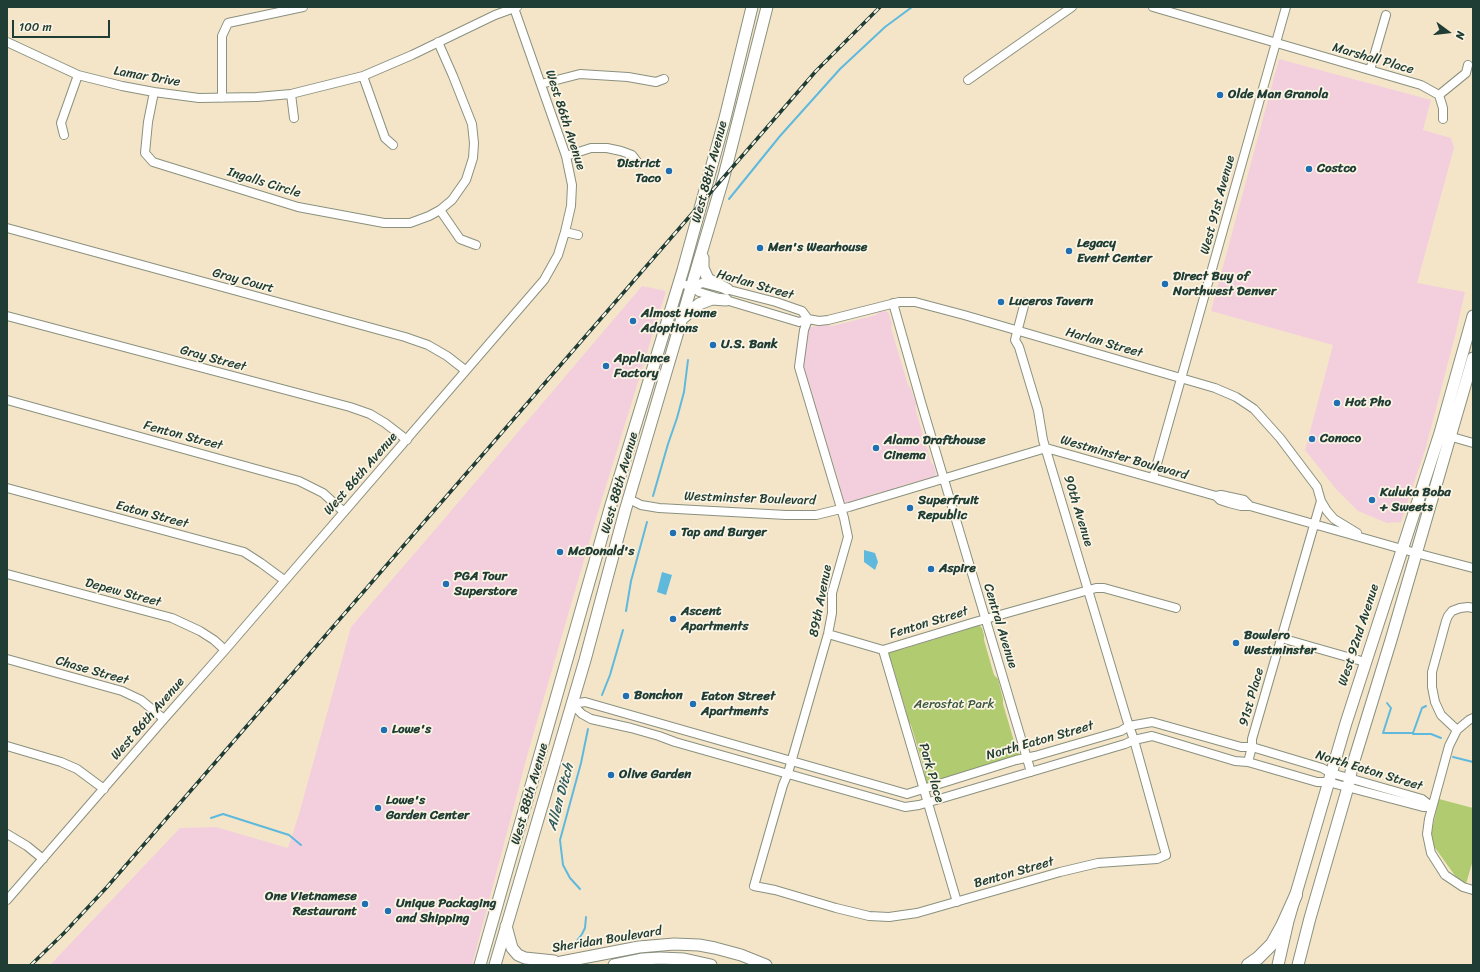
<!DOCTYPE html>
<style>
body{margin:0}
#map{position:relative;width:1480px;height:972px;overflow:hidden;background:#f4e5c9;font-family:Sriracha,sans-serif}
canvas{display:block}
.frame{position:absolute;inset:0;border:8px solid #1f3d34;pointer-events:none}
.north{position:absolute;left:1428px;top:12px;width:40px;height:40px;-webkit-text-stroke:3px #fcf5e5;paint-order:stroke;rotate:105deg;font-size:11px;font-weight:700;line-height:16px;text-align:center;color:#1f3d34}
.north::after{content:'';display:block;margin:auto;width:14px;height:18px;background:#1f3d34;clip-path:polygon(50% 0,100% 100%,50% 72%,0 100%)}
.scale{position:absolute;left:12px;top:20px;width:98px;height:18px;box-sizing:border-box;border:2px solid #1f3d34;border-top:0;padding-left:5px;font-size:12px;line-height:14px;white-space:nowrap;color:#1f3d34;-webkit-text-stroke:3px #fcf5e5;paint-order:stroke}
</style>
<div id="map">
<canvas width="1480" height="972"></canvas>
<div class="frame"></div>
<div class="north">N</div>
<div class="scale">100 m</div>
</div>
<script>
const ctx = document.querySelector('canvas').getContext('2d');
ctx.lineJoin = 'round';
function fillPath(path, color) {
  ctx.fillStyle = color;
  ctx.fill(path, 'evenodd');
}
function toPath(rows) {
  const path = new Path2D();
  for (const r of rows) {
    path.moveTo(r[0], r[1]);
    for (let i = 2; i < r.length; i += 2) path.lineTo(r[i], r[i + 1]);
  }
  return path;
}
function strokePath(path, color, width, dash) {
  ctx.strokeStyle = color;
  ctx.lineWidth = width;
  ctx.lineCap = dash ? 'butt' : 'round';
  ctx.setLineDash(dash || []);
  ctx.stroke(path);
}
function label(font, color, halo, rows, align = 'center') {
  ctx.font = font + ' Sriracha,sans-serif';
  ctx.lineWidth = 3.5;
  ctx.setLineDash([]);
  ctx.textBaseline = 'middle';
  ctx.strokeStyle = halo;
  ctx.fillStyle = color;
  for (const [text, x, y, turn = 0] of rows) {
    ctx.save();
    ctx.translate(x, y);
    ctx.rotate((+turn || 0) * Math.PI / 180);
    ctx.textAlign = isNaN(turn) ? turn : align;
    if (halo) ctx.strokeText(text, 0, 0);
    ctx.fillText(text, 0, 0);
    ctx.restore();
  }
}
fillPath(toPath([
 [1279,59,1431,100,1423,130,1451,138,1454,148,1417,283,1465,292,1455,336,1426,447,1401,522,1387,523,1358,511,1336,489,1305,450,1333,345,1211,311],
 [642,286,666,291,598,512,529,749,472,965,50,965,180,828,216,827,288,848,299,814,351,627,439,525],
 [885,311,888,312,892,323,891,328,908,385,911,389,916,404,916,411,931,462,934,466,936,474,934,478,928,480,922,480,900,486,897,489,885,492,880,492,846,503,843,502,839,491,840,485,827,444,824,440,819,422,819,417,803,364,808,329,811,327,827,325,832,326,876,315,879,312]
]), '#f3cfde');
fillPath(toPath([
 [976,625,979,625,982,628,984,635,984,640,994,675,998,679,1003,699,1003,704,1014,741,1017,746,1019,754,1018,756,927,783,925,780,924,769,911,725,907,720,906,711,893,667,890,663,888,654,889,652,899,649,903,649,965,630],
 [1439,799,1473,808,1473,860,1466,884,1456,877,1433,845,1431,834]
]), '#b1cb70');
fillPath(toPath([
 [864,550,875,553,878,562,875,570,864,562],
 [662,572,672,575,666,595,657,592]
]), '#5fb9dd');
strokePath(toPath([
 [729,199,780,136,840,69,885,27,912,7],
 [653,496,668,444,677,418,684,392,688,360],
 [626,611,631,581,647,522],
 [602,695,610,675,623,630],
 [1387,703,1391,708,1383,733,1413,733,1422,708,1426,706],
 [1413,734,1431,734,1441,738],
 [1453,757,1473,762],
 [211,818,223,814,289,835,301,845],
 [580,889,570,878,563,865,560,840,581,763,588,729],
 [576,942,582,934,585,928,586,917]
]), '#5fb9dd', 2);
const minor = toPath([
 [1153,7,1421,85,1439,95,1443,108,1443,119],
 [7,42,78,75,122,86,154,92,199,98,257,97,291,94,363,76,412,55,495,15,517,7],
 [1370,70,1386,15],
 [363,76,385,138,393,145],
 [968,80,1072,7],
 [541,84,580,74,628,77,656,82,664,79],
 [154,92,148,122,145,153,153,162,298,207,384,223,410,223,429,216,440,210,452,200,466,180,473,158,474,143,472,124,453,76,438,42],
 [291,94,294,118],
 [1439,95,1466,73,1468,65],
 [222,98,222,36,228,23,303,7],
 [64,135,61,123,78,75],
 [566,156,591,148,607,148,621,151,632,155,639,164],
 [440,210,460,239,476,245],
 [7,228,405,337,428,345,447,356,465,370],
 [565,232,578,235],
 [679,283,693,287,699,292,799,322,808,319,819,321,828,320,899,302,915,302,964,315,1215,388,1236,397,1254,409,1280,438,1317,487,1321,501,1252,739,1252,747,1248,762],
 [693,287,702,283,776,302,802,311,808,319],
 [893,303,921,402,1031,772],
 [7,316,350,407,370,414,385,423,407,440],
 [808,319,804,330,799,367,844,518,848,537,832,593,832,613,828,634,788,773,783,785,754,886,775,890,836,908,869,916,889,917,917,913,1060,872,1098,863,1157,859,1166,855,1134,740,1127,720,1043,440,1038,410,1019,347,1015,340,1025,302],
 [7,400,299,481,323,493,344,512],
 [1445,435,1473,443],
 [1153,478,1286,7],
 [7,488,244,552,261,563,284,580],
 [1216,496,1221,495,1244,500,1250,506],
 [629,499,641,505,659,508,786,515,816,515,849,507,1046,448,1216,496,1220,500,1229,503,1241,506,1250,506,1416,553,1473,568],
 [1321,501,1327,511,1334,519,1357,533],
 [7,574,172,618,200,631,214,640,225,650],
 [828,634,883,650,975,622,1096,588,1104,588,1176,608],
 [1281,638,1365,662],
 [883,650,957,902],
 [7,659,122,691,141,700,164,719],
 [572,704,582,714,591,719,631,728,659,736,675,742,905,807,919,805,1125,744,1134,740,1152,736,1235,761,1248,762,1317,782,1328,782,1423,807,1432,807],
 [572,704,585,702,907,794,1016,760,1035,756,1121,731,1129,726,1152,722,1241,747,1252,747,1322,768,1331,773,1422,799,1432,807],
 [1473,718,1469,720,1457,730,1449,746,1429,819,1427,834,1431,853,1445,875,1463,887,1473,890],
 [1457,730,1441,715,1435,702,1432,687,1432,672,1446,621,1448,616,1452,611,1460,608,1468,607,1473,608],
 [7,746,61,762,77,769,104,789],
 [7,834,27,846,43,859],
 [7,900,164,719,225,650,544,280,558,255,565,232,571,206,572,185,566,156,514,8]
]);
const major = toPath([
 [703,258,703,268,708,279,727,289],
 [684,317,699,304,712,299,726,300],
 [506,926,512,948,518,955,525,958,554,961],
 [480,965,611,505,683,270,725,118,752,7],
 [495,965,585,660,625,511,724,176,767,7],
 [546,965,639,947,674,944,699,945,715,948,741,955,766,965],
 [614,965,643,959,660,958,684,959,711,965],
 [1278,965,1288,921,1346,723,1440,433,1473,316],
 [1298,965,1310,918,1348,787,1352,767,1391,640,1473,358]
]);
const highway = toPath([
 [1248,965,1258,958,1272,944,1282,926,1296,895]
]);
strokePath(minor, '#8a917e', 10);
strokePath(major, '#8a917e', 13);
strokePath(highway, '#8a917e', 14);
strokePath(minor, '#fff', 8);
strokePath(major, '#fff', 11);
strokePath(highway, '#fff', 12);
const rail = toPath([
 [31,965,64,933,107,887,816,71,880,7]
]);
strokePath(rail, '#1f3d34', 3.5);
strokePath(rail, '#fcf5e5', 2, [6]);
for (const [x, y, r, color] of [
 [1220,95,4,"#1f6fb2"],
 [1309,169,4,"#1f6fb2"],
 [669,171,4,"#1f6fb2"],
 [760,248,4,"#1f6fb2"],
 [1069,251,4,"#1f6fb2"],
 [1165,284,4,"#1f6fb2"],
 [1001,302,4,"#1f6fb2"],
 [633,321,4,"#1f6fb2"],
 [713,345,4,"#1f6fb2"],
 [606,366,4,"#1f6fb2"],
 [1337,403,4,"#1f6fb2"],
 [1312,439,4,"#1f6fb2"],
 [876,448,4,"#1f6fb2"],
 [1372,500,4,"#1f6fb2"],
 [910,508,4,"#1f6fb2"],
 [673,533,4,"#1f6fb2"],
 [560,552,4,"#1f6fb2"],
 [931,569,4,"#1f6fb2"],
 [446,584,4,"#1f6fb2"],
 [673,619,4,"#1f6fb2"],
 [1236,643,4,"#1f6fb2"],
 [626,696,4,"#1f6fb2"],
 [693,704,4,"#1f6fb2"],
 [384,730,4,"#1f6fb2"],
 [611,775,4,"#1f6fb2"],
 [378,808,4,"#1f6fb2"],
 [365,904,4,"#1f6fb2"],
 [388,911,4,"#1f6fb2"]
]) {
  const dot = new Path2D();
  dot.arc(x, y, r, 0, 2 * Math.PI);
  ctx.fillStyle = color;
  ctx.fill(dot);
  strokePath(dot, '#fcf5e5', 1.5);
}
label('13px', '#1f3d34', '#fcf5e5', [
 ["Marshall Place",1373,59,16],
 ["Lamar Drive",147,77,10],
 ["West 86th Avenue",565,120,72],
 ["West 88th Avenue",710,172,-75],
 ["Ingalls Circle",264,183,17],
 ["West 91st Avenue",1218,205,-75],
 ["Gray Court",243,281,15],
 ["Harlan Street",755,285,16],
 ["Harlan Street",1104,343,16],
 ["Gray Street",213,359,15],
 ["Fenton Street",183,436,15],
 ["Westminster Boulevard",1124,458,16],
 ["West 86th Avenue",361,474,-49],
 ["West 88th Avenue",620,483,-74],
 ["Westminster Boulevard",750,499,2],
 ["90th Avenue",1078,511,73],
 ["Eaton Street",152,515,15],
 ["Depew Street",123,593,15],
 ["89th Avenue",821,601,-79],
 ["Fenton Street",929,623,-17],
 ["Central Avenue",1000,626,73],
 ["West 92nd Avenue",1359,635,-72],
 ["Chase Street",92,671,16],
 ["91st Place",1252,697,-74],
 ["West 86th Avenue",148,719,-49],
 ["North Eaton Street",1040,741,-16],
 ["North Eaton Street",1369,771,17],
 ["Park Place",931,773,74],
 ["West 88th Avenue",530,794,-74],
 ["Benton Street",1014,873,-16],
 ["Sheridan Boulevard",607,940,-9]
]);
label('bold 13px', '#1f3d34', '#fcf5e5', [
 ["Olde Man Granola",1228,95],
 ["District",661,164,"right"],
 ["Taco",661,179,"right"],
 ["Costco",1317,169],
 ["Legacy",1077,244],
 ["Event Center",1077,259],
 ["Men's Wearhouse",768,248],
 ["Direct Buy of",1173,277],
 ["Northwest Denver",1173,292],
 ["Luceros Tavern",1009,302],
 ["Almost Home",641,314],
 ["Adoptions",641,329],
 ["U.S. Bank",721,345],
 ["Appliance",614,359],
 ["Factory",614,374],
 ["Hot Pho",1345,403],
 ["Conoco",1320,439],
 ["Alamo Drafthouse",884,441],
 ["Cinema",884,456],
 ["Kuluka Boba",1380,493],
 ["+ Sweets",1380,508],
 ["Superfruit",918,501],
 ["Republic",918,516],
 ["Tap and Burger",681,533],
 ["McDonald's",568,552],
 ["Aspire",939,569],
 ["PGA Tour",454,577],
 ["Superstore",454,592],
 ["Ascent",681,612],
 ["Apartments",681,627],
 ["Bowlero",1244,636],
 ["Westminster",1244,651],
 ["Bonchon",634,696],
 ["Eaton Street",701,697],
 ["Apartments",701,712],
 ["Lowe's",392,730],
 ["Olive Garden",619,775],
 ["Lowe's",386,801],
 ["Garden Center",386,816],
 ["One Vietnamese",357,897,"right"],
 ["Restaurant",357,912,"right"],
 ["Unique Packaging",396,904],
 ["and Shipping",396,919]
], 'left');
label('13px', '#3c5940', '#fcf5e5', [
 ["Aerostat Park",954,705]
]);
label('italic 14px', '#2f5c5e', '#fcf5e5', [
 ["Allen Ditch",561,797,-75]
]);
</script>
